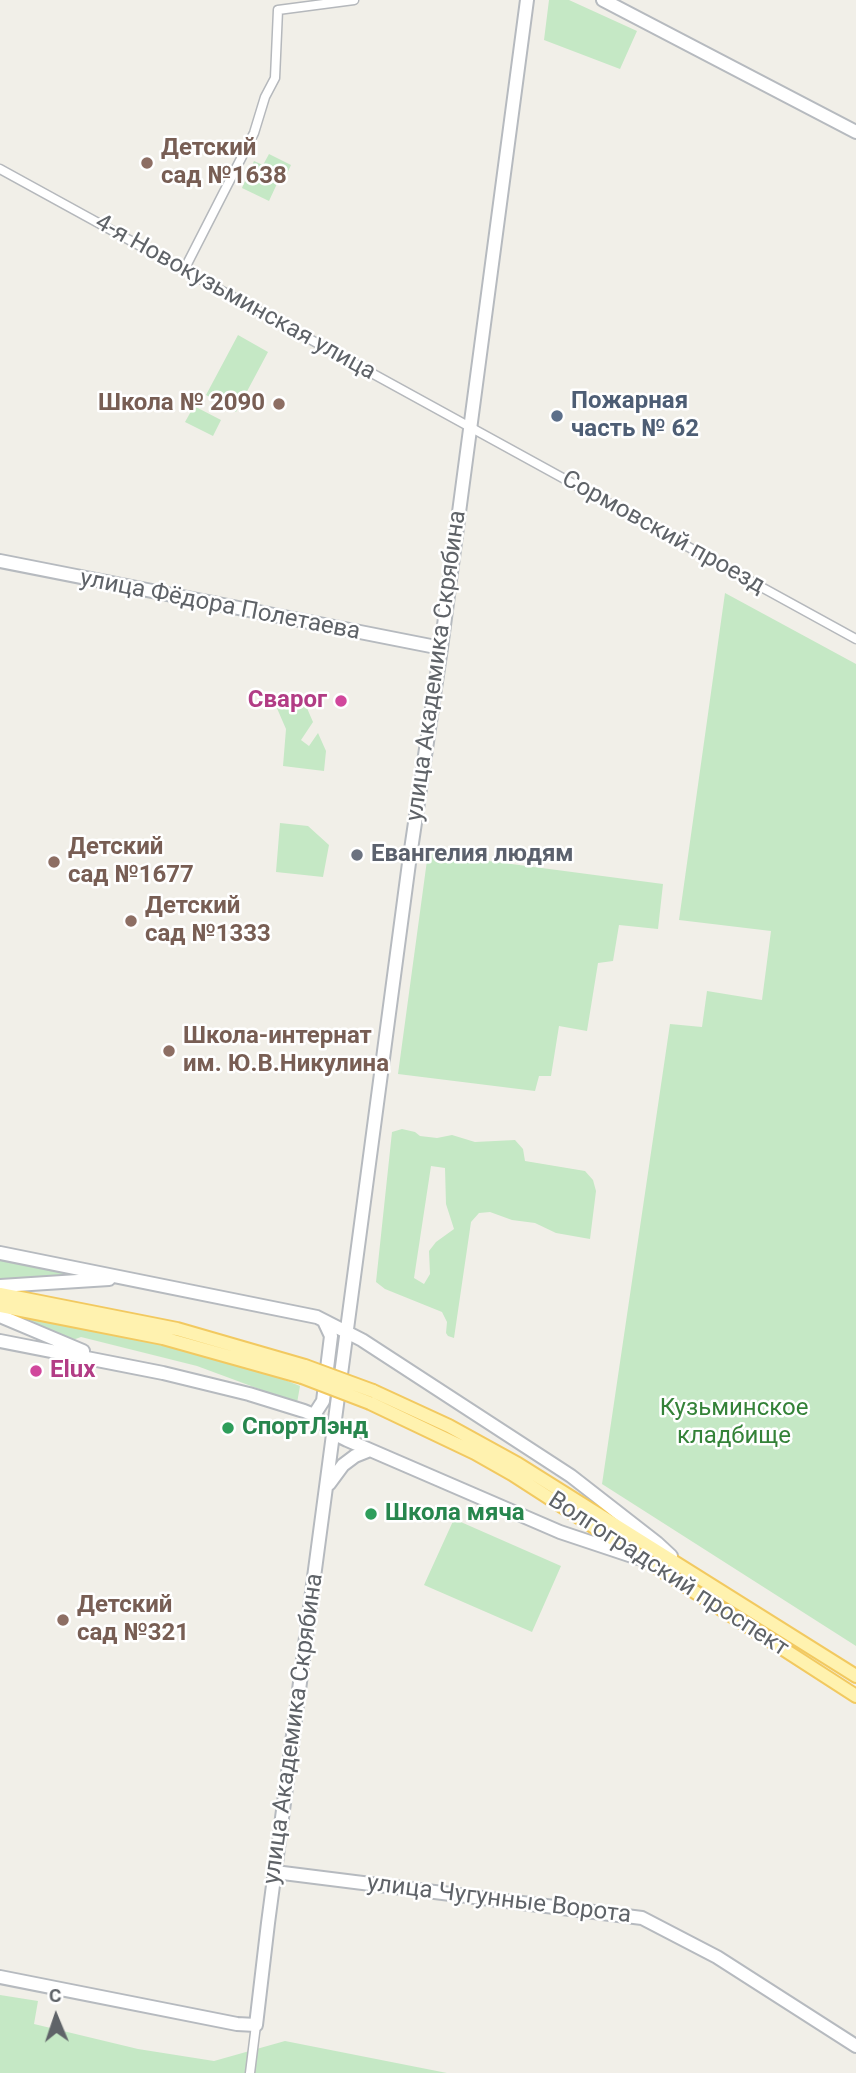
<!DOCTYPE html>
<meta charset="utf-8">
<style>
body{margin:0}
#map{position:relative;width:856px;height:2073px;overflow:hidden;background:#f1efe8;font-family:Roboto,sans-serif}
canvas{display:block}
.north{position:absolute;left:21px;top:1982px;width:70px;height:70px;-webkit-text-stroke:5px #fff;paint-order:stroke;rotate:358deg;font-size:19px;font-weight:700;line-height:28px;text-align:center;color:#5f6368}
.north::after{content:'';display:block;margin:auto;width:24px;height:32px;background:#5f6368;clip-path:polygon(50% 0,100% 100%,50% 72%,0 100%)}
</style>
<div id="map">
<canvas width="856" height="2073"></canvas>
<div class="north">С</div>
</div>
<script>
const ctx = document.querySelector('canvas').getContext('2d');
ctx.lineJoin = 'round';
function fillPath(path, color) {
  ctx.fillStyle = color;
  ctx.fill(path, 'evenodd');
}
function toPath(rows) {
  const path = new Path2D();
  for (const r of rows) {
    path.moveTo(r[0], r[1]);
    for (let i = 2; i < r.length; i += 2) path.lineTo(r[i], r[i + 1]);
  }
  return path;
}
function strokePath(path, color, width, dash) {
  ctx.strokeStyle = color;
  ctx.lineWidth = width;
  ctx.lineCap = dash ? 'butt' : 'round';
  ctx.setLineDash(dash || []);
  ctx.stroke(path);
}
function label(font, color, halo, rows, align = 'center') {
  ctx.font = font + ' Roboto,sans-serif';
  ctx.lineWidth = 5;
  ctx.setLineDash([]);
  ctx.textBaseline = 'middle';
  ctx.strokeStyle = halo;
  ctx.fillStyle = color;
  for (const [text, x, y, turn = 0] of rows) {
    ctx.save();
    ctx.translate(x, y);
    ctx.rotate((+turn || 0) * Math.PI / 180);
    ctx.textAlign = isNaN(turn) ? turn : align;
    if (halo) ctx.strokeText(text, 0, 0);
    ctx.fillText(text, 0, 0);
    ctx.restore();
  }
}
fillPath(toPath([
 [549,0,569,0,637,31,620,69,544,40],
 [269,154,291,165,286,176,281,175,269,201,242,188,254,161,263,165],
 [238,335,268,352,236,412,206,395],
 [194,406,221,420,213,436,185,422],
 [725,593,856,664,856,1646,602,1484,670,1024,702,1027,707,991,762,1000,771,931,679,920],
 [300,692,313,722,301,740,309,746,318,733,326,751,324,771,283,766,286,729,276,706],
 [280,823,308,826,329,845,323,877,276,872],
 [428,853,663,884,658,929,619,925,613,961,598,963,587,1031,559,1026,551,1076,539,1076,535,1091,398,1074],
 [402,1129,415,1132,420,1136,437,1138,452,1135,475,1142,515,1140,523,1149,525,1161,585,1171,593,1180,596,1191,590,1239,556,1233,535,1223,512,1220,490,1212,479,1213,471,1222,454,1338,448,1336,446,1333,447,1322,442,1312,385,1289,376,1282,392,1132],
 [431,1166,445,1168,446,1204,454,1229,436,1242,429,1251,430,1274,424,1284,414,1278],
 [0,1257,81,1273,82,1278,0,1283],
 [3,1310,188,1349,255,1368,300,1386,297,1403,197,1366,81,1337,70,1341,58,1339],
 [454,1519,561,1566,532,1632,424,1585],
 [0,1995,38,2001,34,2024,138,2049,214,2061,285,2041,447,2073,0,2073]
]), '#c5e8c5');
const street = toPath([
 [0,169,856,639],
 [184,270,254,133,265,97,275,78,278,10,354,0],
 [250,2073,256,2025]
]);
const secondary = toPath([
 [603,0,856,132],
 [0,561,441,648],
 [0,1253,317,1317,362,1340,571,1476,657,1543,671,1556],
 [0,1286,109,1279],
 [0,1316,83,1351],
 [0,1341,163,1373,249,1394,304,1411,314,1415,333,1433,347,1440,560,1532,638,1558],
 [314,1415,323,1401,331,1336,324,1321],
 [329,1484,343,1465,355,1456,370,1450],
 [275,1872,642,1918,717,1957,856,2046],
 [0,1977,237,2024,256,2025,268,1923,409,863,441,648,527,0]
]);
const primary = toPath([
 [0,1294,177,1329,305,1366],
 [0,1306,163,1338,302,1377],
 [373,1391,449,1426,518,1464,856,1676],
 [370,1403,475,1453,512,1474,856,1696]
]);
strokePath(street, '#b5b8bc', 11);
strokePath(secondary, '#b6babf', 16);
strokePath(primary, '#f2c960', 16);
strokePath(street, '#fff', 8);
strokePath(secondary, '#fff', 12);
strokePath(primary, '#fff2af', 12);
const primaryBridge = toPath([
 [305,1366,373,1391],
 [302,1377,370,1403]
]);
strokePath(primaryBridge, '#f2c960', 16, []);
strokePath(primaryBridge, '#fff2af', 12);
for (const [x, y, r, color] of [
 [147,163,7,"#8d6e63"],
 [279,404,7,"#8d6e63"],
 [557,416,7,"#5c6f8a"],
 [341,701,7,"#d1479c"],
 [357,855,7,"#6b7280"],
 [54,862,7,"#8d6e63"],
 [131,921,7,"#8d6e63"],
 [169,1051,7,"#8d6e63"],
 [36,1371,7,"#d1479c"],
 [228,1428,7,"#2e9e5b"],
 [371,1514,7,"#2e9e5b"],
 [63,1620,7,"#8d6e63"]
]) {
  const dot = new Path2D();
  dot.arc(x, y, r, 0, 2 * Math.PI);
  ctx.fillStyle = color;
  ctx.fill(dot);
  strokePath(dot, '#fff', 2.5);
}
label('bold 24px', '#785e54', '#fff', [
 ["Детский",161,149],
 ["сад №1638",161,177],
 ["Школа № 2090",265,404,"right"],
 ["Детский",68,848],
 ["сад №1677",68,876],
 ["Детский",145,907],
 ["сад №1333",145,935],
 ["Школа-интернат",183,1037],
 ["им. Ю.В.Никулина",183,1065],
 ["Детский",77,1606],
 ["сад №321",77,1634]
], 'left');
label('24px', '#5f6368', '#fff', [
 ["4-я Новокузьминская улица",235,298,29],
 ["Сормовский проезд",663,533,29],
 ["улица Фёдора Полетаева",220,606,11],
 ["улица Академика Скрябина",437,666,-82],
 ["Волгоградский проспект",668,1575,33],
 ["улица Академика Скрябина",294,1729,-82],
 ["улица Чугунные Ворота",499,1900,7]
]);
label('bold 24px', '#4e5e75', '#fff', [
 ["Пожарная",571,402],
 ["часть № 62",571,430]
], 'left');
label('bold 24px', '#b23c85', '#fff', [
 ["Сварог",327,701],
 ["Elux",50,1371,"left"]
], 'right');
label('bold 24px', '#5b616d', '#fff', [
 ["Евангелия людям",371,855]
], 'left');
label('24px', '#348238', '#fff', [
 ["Кузьминское",734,1409],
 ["кладбище",734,1437]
]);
label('bold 24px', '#27864d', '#fff', [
 ["СпортЛэнд",242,1428],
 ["Школа мяча",385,1514]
], 'left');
</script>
